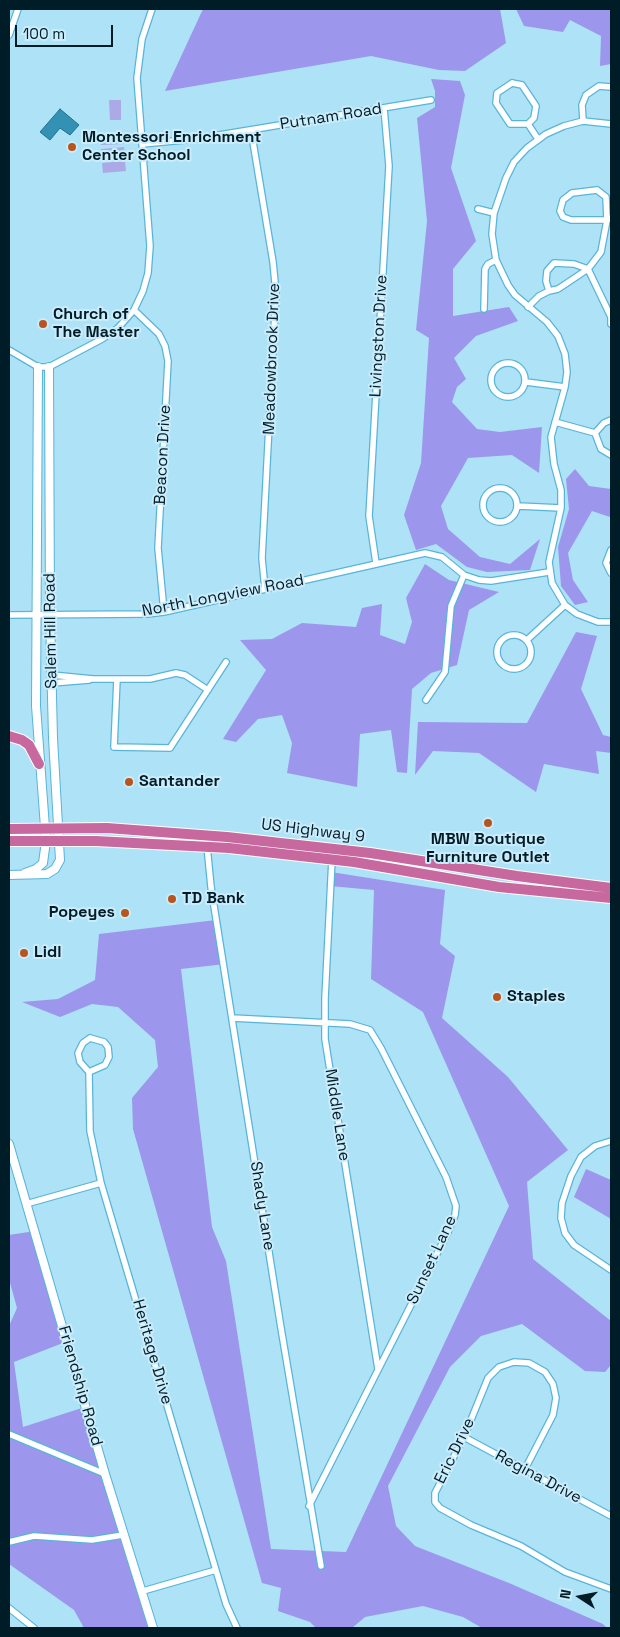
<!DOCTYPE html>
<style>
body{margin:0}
#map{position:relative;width:620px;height:1637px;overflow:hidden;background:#aee2f7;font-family:"Space Grotesk",sans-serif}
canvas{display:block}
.frame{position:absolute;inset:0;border:10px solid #001c27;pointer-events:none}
.north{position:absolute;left:555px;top:1572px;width:50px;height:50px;-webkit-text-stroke:4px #caecfb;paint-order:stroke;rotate:281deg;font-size:14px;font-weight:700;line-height:20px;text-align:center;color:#001c27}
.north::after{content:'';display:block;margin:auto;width:18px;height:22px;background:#001c27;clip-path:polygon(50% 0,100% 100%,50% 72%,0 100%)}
.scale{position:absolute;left:15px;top:25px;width:98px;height:22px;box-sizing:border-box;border:2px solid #001c27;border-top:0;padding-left:6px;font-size:15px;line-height:18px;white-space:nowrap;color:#001c27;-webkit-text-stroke:4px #caecfb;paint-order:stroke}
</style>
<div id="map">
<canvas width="620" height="1637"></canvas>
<div class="frame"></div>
<div class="north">N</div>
<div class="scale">100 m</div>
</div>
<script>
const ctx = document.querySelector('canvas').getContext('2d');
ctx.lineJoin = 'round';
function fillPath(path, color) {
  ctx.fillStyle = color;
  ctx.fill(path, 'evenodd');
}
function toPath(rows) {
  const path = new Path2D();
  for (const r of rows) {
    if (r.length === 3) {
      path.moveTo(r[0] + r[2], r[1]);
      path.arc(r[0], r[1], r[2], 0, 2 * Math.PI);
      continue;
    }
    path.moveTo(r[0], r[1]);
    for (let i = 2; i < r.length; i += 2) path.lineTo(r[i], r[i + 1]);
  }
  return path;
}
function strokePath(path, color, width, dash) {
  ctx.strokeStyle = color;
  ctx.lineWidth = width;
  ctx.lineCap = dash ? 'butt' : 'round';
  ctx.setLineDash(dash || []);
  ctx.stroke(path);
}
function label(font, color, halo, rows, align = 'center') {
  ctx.font = font + ' "Space Grotesk",sans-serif';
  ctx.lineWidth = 4;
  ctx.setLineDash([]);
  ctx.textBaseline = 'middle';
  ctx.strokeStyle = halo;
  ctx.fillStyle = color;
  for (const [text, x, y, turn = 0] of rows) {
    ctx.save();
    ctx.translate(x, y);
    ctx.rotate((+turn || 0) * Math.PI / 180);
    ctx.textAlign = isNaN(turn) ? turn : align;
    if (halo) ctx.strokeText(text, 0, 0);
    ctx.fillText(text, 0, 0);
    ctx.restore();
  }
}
fillPath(toPath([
 [109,100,121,100,121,120,110,120],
 [123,133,124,144,101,145,100,135],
 [124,147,125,157,102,159,101,149],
 [125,161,126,171,103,173,102,163]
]), '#aba9e6');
fillPath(toPath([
 [203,9,500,9,506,43,465,71,439,70,371,56,165,91],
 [516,9,611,9,611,64,600,66,601,36,570,20,563,32,524,26],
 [431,79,460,81,465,95,451,168,476,241,453,269,453,316,509,307,518,321,476,336,454,358,466,379,457,387,452,402,477,429,500,432,542,427,539,473,512,455,468,458,441,506,448,529,480,557,510,564,540,539,530,570,487,572,467,567,436,544,416,550,404,515,421,463,429,338,416,330,427,221,417,118,435,107,435,91],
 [575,469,589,486,611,489,611,520,610,517,592,511,568,553,573,580,588,602,575,605,561,586,558,547,569,509,566,479],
 [425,564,449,580,499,592,469,610,457,665,431,673,412,689,407,773,397,772,391,730,360,734,357,787,287,773,292,743,282,715,258,719,236,742,223,739,266,670,240,640,272,639,302,623,356,627,362,608,382,604,380,635,405,644,412,622,406,598],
 [576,632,597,636,581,689,603,735,611,737,611,753,596,751,599,774,544,764,536,792,479,753,433,751,415,775,418,722,527,723],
 [331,872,445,890,440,944,455,956,442,1018,508,1077,568,1150,527,1182,533,1259,611,1321,611,1365,605,1372,585,1371,522,1324,481,1336,450,1367,388,1486,396,1526,415,1546,509,1583,603,1624,607,1628,482,1628,463,1617,423,1606,365,1617,352,1628,316,1628,310,1622,278,1611,281,1588,262,1583,133,1129,132,1098,158,1067,155,1040,118,1007,92,1004,60,1017,22,1002,58,999,95,980,99,934,216,920,225,964,181,969,212,1227,226,1261,271,1549,346,1552,509,1206,423,1012,371,979,374,890,330,886],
 [586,1169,611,1180,611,1219,574,1197],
 [35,1231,68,1341,14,1362,23,1427,88,1406,154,1628,84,1628,74,1610,9,1564,9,1326,17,1308,9,1279,9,1235]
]), '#9c97ed');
const water = toPath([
 [60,109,79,125,70,135,60,128,50,140,40,132,60,109]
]);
fillPath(water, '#3391b3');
strokePath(water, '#246e89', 1);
const street = toPath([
 [9,35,18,9],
 [512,83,522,85,536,106,534,118,528,124,510,124,496,103,497,93,512,83],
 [583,121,582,105,586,95,599,86,611,87],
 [528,124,538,139],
 [611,124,583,121,564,126,546,134,527,148,514,162,506,178,494,213,492,234,496,260,508,285,515,295,547,322,558,336,565,354,567,372,565,387,551,437,554,464,561,490,561,508,549,562,552,583,565,605,577,614,598,622,611,622],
 [251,130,273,262,276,293,262,558,265,589],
 [142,144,195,139,431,100],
 [597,190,606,197,607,220,571,220,563,217,560,211,563,200,572,193,597,190],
 [478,209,494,213],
 [549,291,546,281,547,271,554,263,574,264,588,269,611,317,611,324],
 [528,307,539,296,549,291,558,289,588,269,601,252,607,220,611,218],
 [484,309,485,269,488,264,496,260],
 [134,310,159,334,165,346,168,361,158,548,164,612],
 [9,350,38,367,49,367,102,339,118,328,134,310,143,291,148,273,150,246,137,78,142,39,152,9],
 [508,380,17],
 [526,382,565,387],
 [611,420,604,423,595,433,601,449,611,455],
 [555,422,595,433],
 [500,505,17],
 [518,506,561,508],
 [611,550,606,563,611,573],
 [376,563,369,516,389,166,384,108],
 [9,615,147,614,164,612,425,553,442,557,464,575,479,580,491,581,549,572],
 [514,652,17],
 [528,639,565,605],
 [52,675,93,679,150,679,176,673,185,675,208,690],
 [117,679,114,747,170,748,226,662],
 [52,683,89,680],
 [426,700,445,672,451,606,464,575],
 [207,846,211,887,281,1328,321,1566],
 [332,859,325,998,325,1039,378,1369],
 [232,1018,350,1024,370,1030,381,1048,446,1177,456,1206,455,1215,448,1232,309,1506],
 [90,1038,104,1042,108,1047,109,1057,105,1065,89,1072,80,1062,78,1053,83,1043,90,1038],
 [89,1072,90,1131,101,1183,226,1604,237,1628],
 [611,1141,595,1146,581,1157,571,1176,562,1203,561,1218,565,1233,574,1245,611,1270],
 [26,1204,101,1183],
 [9,1434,105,1474],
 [464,1437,611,1516],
 [525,1469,553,1415,556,1398,553,1384,545,1372,529,1363,514,1362,499,1367,488,1378,464,1437,435,1493,435,1502,440,1508,471,1525,521,1546,565,1572,611,1589],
 [9,1542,34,1536,92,1540,123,1535],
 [143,1591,216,1570],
 [9,1608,34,1628]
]);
const secondary = toPath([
 [25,873,36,869,43,863,46,841,36,706,38,367],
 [9,875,47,874,55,869,60,860,53,738,50,615,49,367],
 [9,1144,105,1474,153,1628]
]);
const highway = toPath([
 [9,736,22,740,29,745,39,764],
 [9,829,107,828,227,837,370,853,517,876,611,888],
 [9,841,96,841,229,848,354,862,499,887,611,898]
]);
strokePath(street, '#58b5d8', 8);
strokePath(secondary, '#58b5d8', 10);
strokePath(highway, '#fff', 12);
strokePath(street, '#fff', 5.5);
strokePath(secondary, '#fff', 8);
strokePath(highway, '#c7699f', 10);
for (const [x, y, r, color] of [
 [72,147,5,"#b8541d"],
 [43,324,5,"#b8541d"],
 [129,782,5,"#b8541d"],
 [488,823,5,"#b8541d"],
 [172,899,5,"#b8541d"],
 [125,913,5,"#b8541d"],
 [24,953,5,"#b8541d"],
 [497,997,5,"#b8541d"]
]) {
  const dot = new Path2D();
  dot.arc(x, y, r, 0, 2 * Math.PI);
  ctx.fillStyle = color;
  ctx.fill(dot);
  strokePath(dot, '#caecfb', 2);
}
label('16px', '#001c27', '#caecfb', [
 ["Putnam Road",331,117,-9],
 ["Livingston Drive",379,336,-87],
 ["Meadowbrook Drive",272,359,-88],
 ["Beacon Drive",163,455,-87],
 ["North Longview Road",223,596,-11],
 ["Salem Hill Road",51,631,-91],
 ["US Highway 9",313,831,7],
 ["Middle Lane",337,1115,81],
 ["Shady Lane",262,1206,81],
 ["Sunset Lane",432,1260,-65],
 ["Heritage Drive",152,1352,74],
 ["Friendship Road",80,1386,74],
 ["Eric Drive",455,1451,-64],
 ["Regina Drive",538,1477,28]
]);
label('bold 16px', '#001c27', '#caecfb', [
 ["Montessori Enrichment",82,138],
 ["Center School",82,156],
 ["Church of",53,315],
 ["The Master",53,333],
 ["Santander",139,782],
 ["MBW Boutique",488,840,"center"],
 ["Furniture Outlet",488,858,"center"],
 ["TD Bank",182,899],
 ["Popeyes",115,913,"right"],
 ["Lidl",34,953],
 ["Staples",507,997]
], 'left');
</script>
